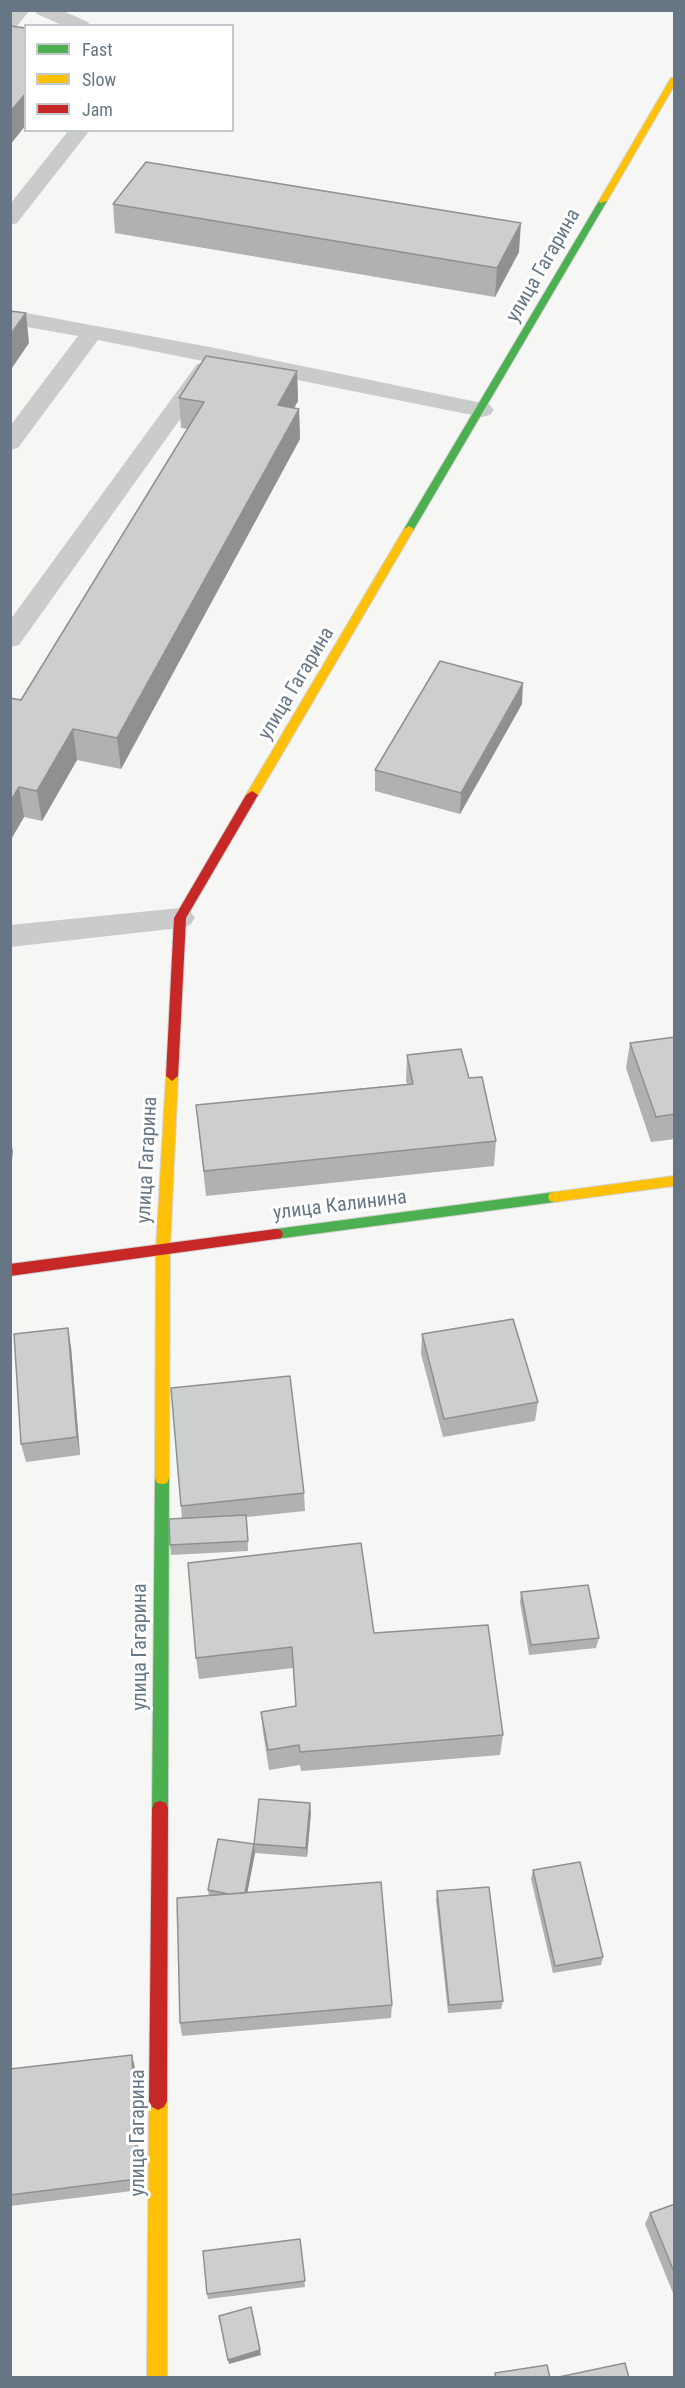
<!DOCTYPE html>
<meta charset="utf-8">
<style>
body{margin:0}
#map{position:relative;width:685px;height:2388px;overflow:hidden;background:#f6f6f5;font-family:"Roboto Condensed",sans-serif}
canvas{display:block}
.frame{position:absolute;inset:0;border:12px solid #677684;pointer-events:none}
.legend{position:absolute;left:24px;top:24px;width:210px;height:108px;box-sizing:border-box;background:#fff;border:2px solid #c2c8ce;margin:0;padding:8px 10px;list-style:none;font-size:18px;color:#677684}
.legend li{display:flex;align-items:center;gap:12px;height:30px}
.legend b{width:30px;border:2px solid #c2c8ce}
</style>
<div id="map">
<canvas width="685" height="2388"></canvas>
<div class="frame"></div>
<ul class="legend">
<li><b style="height:8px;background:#4caf50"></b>Fast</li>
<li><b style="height:8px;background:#ffc107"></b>Slow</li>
<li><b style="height:8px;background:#c62828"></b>Jam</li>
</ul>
</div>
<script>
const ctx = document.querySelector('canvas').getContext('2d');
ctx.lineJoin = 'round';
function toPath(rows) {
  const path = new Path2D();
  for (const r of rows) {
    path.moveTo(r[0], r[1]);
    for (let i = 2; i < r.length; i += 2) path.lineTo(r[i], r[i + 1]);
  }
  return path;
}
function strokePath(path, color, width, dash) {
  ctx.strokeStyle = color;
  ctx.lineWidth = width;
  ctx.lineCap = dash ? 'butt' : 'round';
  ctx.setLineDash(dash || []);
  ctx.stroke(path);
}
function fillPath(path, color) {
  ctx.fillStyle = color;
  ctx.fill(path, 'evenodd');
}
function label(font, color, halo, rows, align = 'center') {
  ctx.font = font + ' "Roboto Condensed",sans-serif';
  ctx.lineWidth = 6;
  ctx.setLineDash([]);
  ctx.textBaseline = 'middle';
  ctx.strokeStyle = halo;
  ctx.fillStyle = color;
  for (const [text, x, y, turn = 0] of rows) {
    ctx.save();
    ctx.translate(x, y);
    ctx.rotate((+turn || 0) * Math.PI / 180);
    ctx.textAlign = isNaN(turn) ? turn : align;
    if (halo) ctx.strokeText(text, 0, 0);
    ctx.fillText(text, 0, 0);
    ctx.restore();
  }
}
const fast = toPath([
 [603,198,607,201,414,529,413,531,405,531,404,529,599,201,603,198],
 [555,1192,560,1193,562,1197,560,1201,555,1202,276,1239,271,1238,269,1234,271,1230,276,1229,555,1192],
 [162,1472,167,1473,169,1478,168,1809,166,1815,160,1817,154,1815,152,1809,155,1478,157,1473,162,1472]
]);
const slow = toPath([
 [671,78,674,78,674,86,607,201,600,203,599,201,671,78],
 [409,526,414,529,258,795,252,799,248,798,246,795,404,529,409,526],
 [172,1071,178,1076,170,1249,169,1478,167,1483,162,1484,157,1483,155,1478,156,1249,166,1076,172,1071],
 [674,1176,674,1186,555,1202,550,1201,548,1197,550,1193,555,1192,674,1176],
 [158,2092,164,2095,167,2101,167,2378,147,2378,149,2101,152,2095,158,2092]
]);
const jam = toPath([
 [252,791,258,795,186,918,178,1076,172,1081,166,1076,174,918,246,795,252,791],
 [276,1229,281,1230,283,1234,281,1238,276,1239,10,1276,10,1264,276,1229],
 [160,1801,166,1803,168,1809,167,2101,164,2107,158,2110,152,2107,149,2101,152,1809,154,1803,160,1801]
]);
strokePath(fast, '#d2d2d3', 2);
strokePath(slow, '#d2d2d3', 2);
strokePath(jam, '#d2d2d3', 2);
fillPath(toPath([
 [10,10,30,10,17,26,10,27,10,10],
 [35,10,61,10,88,22,90,26,64,26,37,14,35,10],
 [69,130,90,130,17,223,10,225,10,204,69,130],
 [10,310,215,348,482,403,490,405,494,410,490,415,482,417,98,340,18,448,10,450,10,426,78,336,10,324,10,310],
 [205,362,213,364,216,369,19,645,10,647,10,620,197,364,205,362]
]), '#cacccc');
fillPath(toPath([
 [180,908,190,911,195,918,190,925,180,928,10,947,10,925,180,908]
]), '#cacccc');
fillPath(fast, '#4caf50');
fillPath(slow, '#ffc107');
fillPath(jam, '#c62828');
fillPath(toPath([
 [113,204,519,252,495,297,115,233],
 [297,371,298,401,294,408,299,409,300,439,121,769,77,760,42,821,24,817,10,841,10,698,21,700,188,429,181,428,179,398],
 [522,704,460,814,375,791,375,770],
 [675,1037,675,1139,651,1142,626,1068,630,1043],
 [407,1055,469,1078,496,1141,494,1166,206,1196,196,1105,407,1084,406,1081],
 [422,1334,538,1402,535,1421,443,1437,421,1354],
 [71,1347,80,1455,26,1462,21,1444],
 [304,1493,305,1511,247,1517,248,1551,171,1555,170,1545,182,1519,181,1506],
 [521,1592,599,1638,596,1648,529,1655,520,1602],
 [374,1633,503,1735,500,1755,301,1771,300,1765,269,1770,263,1732,261,1712,296,1706,293,1668,199,1679,196,1658],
 [311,1812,307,1857,255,1853,254,1844],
 [254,1844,255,1853,247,1893,392,2005,391,2018,182,2036,180,2023,209,1896,208,1890],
 [533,1870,603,1957,601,1965,553,1973,531,1879],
 [437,1891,503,2001,501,2009,448,2013,436,1900],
 [135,2068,140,2190,10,2206,10,2069],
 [675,2204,675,2298,645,2224,650,2213],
 [300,2239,305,2287,208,2299,207,2294]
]), '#b0b1b2');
fillPath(toPath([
 [26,93,26,125,10,145,10,112],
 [521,223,519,252,495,297,497,268],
 [26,313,29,343,10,371,10,335],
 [297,371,298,401,279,435,278,405],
 [299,409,300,439,121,769,117,738],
 [523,683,522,704,460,814,461,793],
 [73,729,77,760,42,821,37,791],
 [19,787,24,817,10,841,10,802],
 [10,1138,13,1151,10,1179],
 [68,1328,71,1347,80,1455,77,1437],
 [310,1803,311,1812,307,1857,306,1848],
 [254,1844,255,1853,245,1905,244,1897],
 [132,2055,135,2068,140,2190,137,2179],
 [10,2211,12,2213,10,2251],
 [260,2350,261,2355,229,2364,228,2360]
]), '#909091');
const building = toPath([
 [10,26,26,28,26,93,10,112,10,26],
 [146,162,521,223,497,268,113,204,146,162],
 [10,311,26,313,10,335,10,311],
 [206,356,297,371,278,405,299,409,117,738,73,729,37,791,19,787,10,802,10,698,21,700,204,402,179,398,206,356],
 [440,661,523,683,461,793,375,770,440,661],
 [675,1037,675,1114,656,1117,630,1043,675,1037],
 [461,1049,469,1078,482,1077,496,1141,204,1171,196,1105,413,1084,407,1055,461,1049],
 [513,1319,538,1402,444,1419,422,1334,513,1319],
 [68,1328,77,1437,21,1444,14,1334,68,1328],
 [290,1376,304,1493,181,1506,171,1388,290,1376],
 [246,1515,248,1541,170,1545,169,1519,246,1515],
 [361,1543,374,1633,488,1625,503,1735,300,1752,299,1745,268,1750,261,1712,296,1706,292,1647,196,1658,188,1563,361,1543],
 [588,1585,599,1638,531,1645,521,1592,588,1585],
 [259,1799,310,1803,306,1848,254,1844,259,1799],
 [218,1839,254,1844,245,1893,229,1894,208,1890,218,1839],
 [580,1862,603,1957,555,1966,533,1870,580,1862],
 [381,1882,392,2005,180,2023,177,1898,381,1882],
 [489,1887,503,2001,449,2005,437,1891,489,1887],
 [132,2055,137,2179,10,2195,10,2069,132,2055],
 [675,2204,675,2274,650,2213,675,2204],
 [300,2239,305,2281,207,2294,203,2251,300,2239],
 [251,2307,260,2350,228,2360,219,2316,251,2307],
 [625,2363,629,2378,554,2378,625,2363],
 [547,2365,550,2378,496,2378,495,2373,547,2365]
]);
fillPath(building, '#cdcecf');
strokePath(building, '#909091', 1.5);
label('20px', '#677684', '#fff', [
 ["улица Гагарина",544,266,-60],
 ["улица Гагарина",297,684,-59],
 ["улица Гагарина",148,1160,-87],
 ["улица Калинина",340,1206,-7],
 ["улица Гагарина",141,1647,-90],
 ["улица Гагарина",139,2133,-90]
]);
</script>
